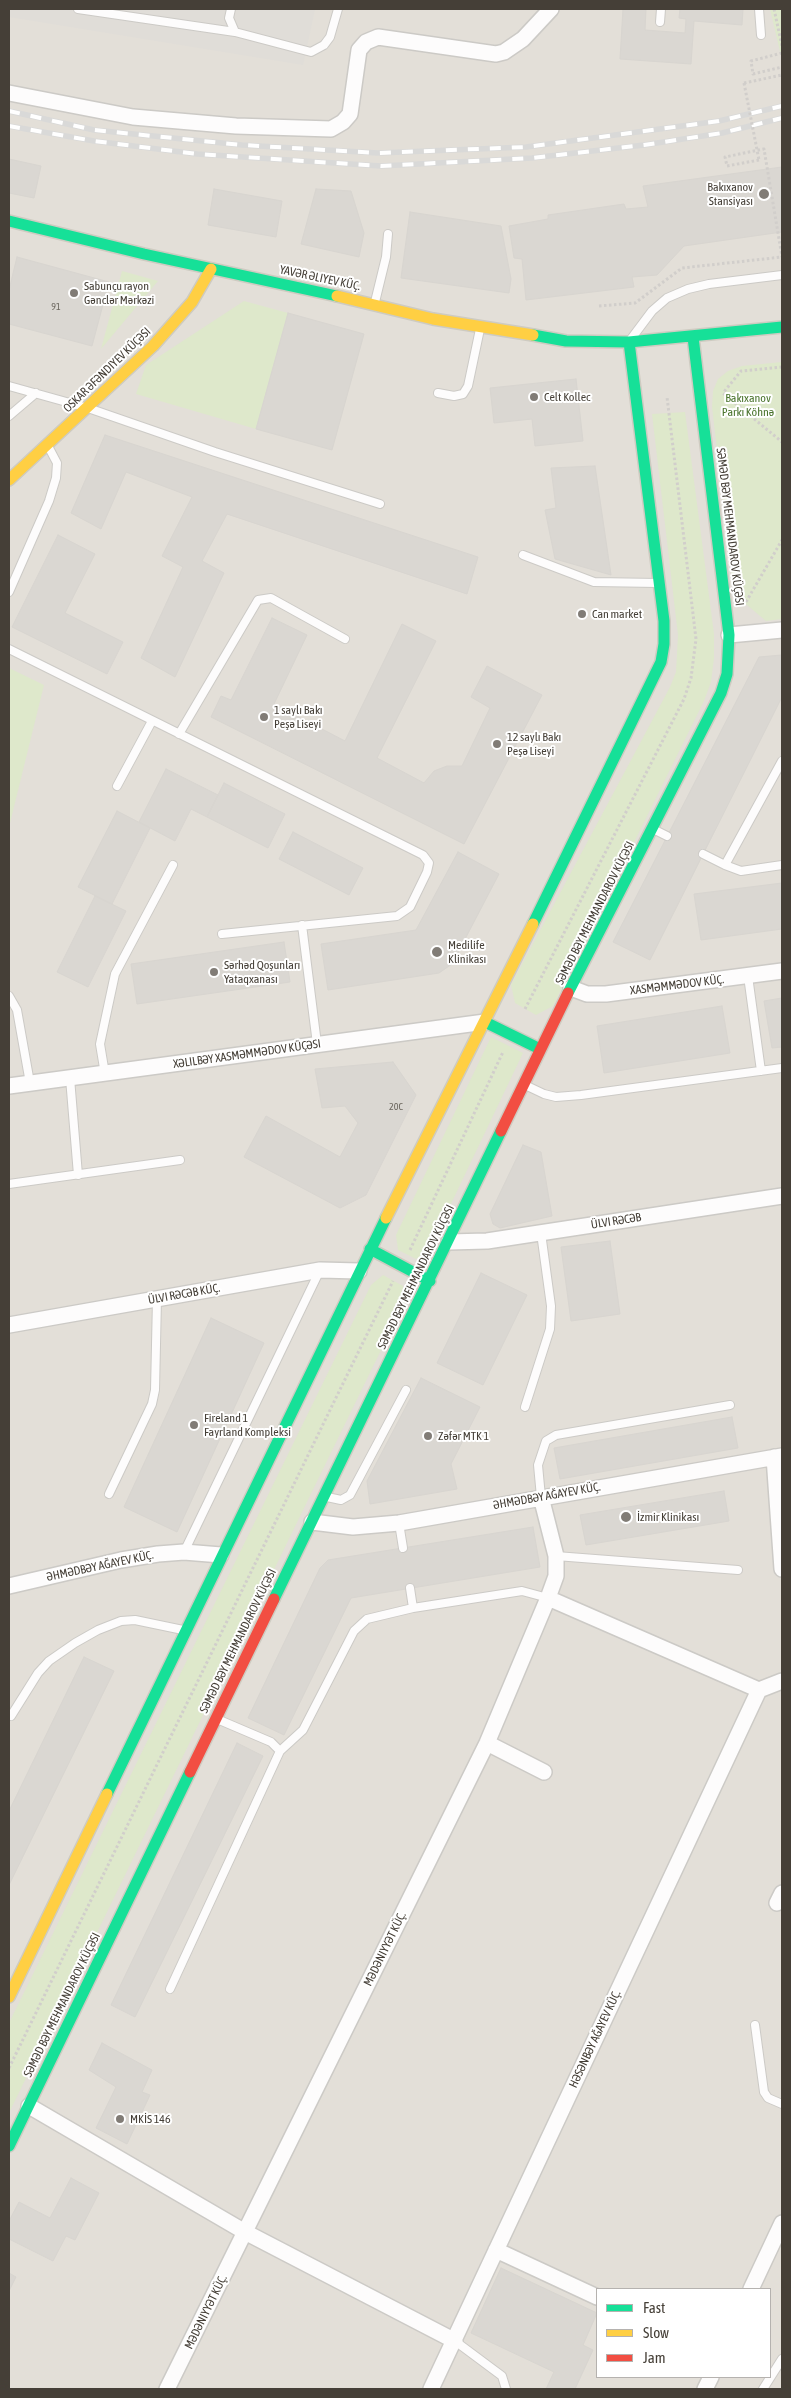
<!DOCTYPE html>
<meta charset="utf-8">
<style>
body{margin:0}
#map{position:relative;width:791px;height:2398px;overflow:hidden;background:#f0eeea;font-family:"Asap Condensed",sans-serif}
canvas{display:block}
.frame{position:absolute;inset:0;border:10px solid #453f37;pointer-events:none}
.legend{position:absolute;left:596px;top:2288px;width:175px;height:90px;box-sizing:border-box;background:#fff;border:1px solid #b5b2af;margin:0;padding:6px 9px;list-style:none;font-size:15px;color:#453f37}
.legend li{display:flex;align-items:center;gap:10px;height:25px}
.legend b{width:25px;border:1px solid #b5b2af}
</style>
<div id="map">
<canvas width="791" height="2398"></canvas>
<div class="frame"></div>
<ul class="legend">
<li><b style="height:6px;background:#16e098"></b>Fast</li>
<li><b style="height:6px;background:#ffcf43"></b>Slow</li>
<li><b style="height:6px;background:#f24e42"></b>Jam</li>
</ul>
</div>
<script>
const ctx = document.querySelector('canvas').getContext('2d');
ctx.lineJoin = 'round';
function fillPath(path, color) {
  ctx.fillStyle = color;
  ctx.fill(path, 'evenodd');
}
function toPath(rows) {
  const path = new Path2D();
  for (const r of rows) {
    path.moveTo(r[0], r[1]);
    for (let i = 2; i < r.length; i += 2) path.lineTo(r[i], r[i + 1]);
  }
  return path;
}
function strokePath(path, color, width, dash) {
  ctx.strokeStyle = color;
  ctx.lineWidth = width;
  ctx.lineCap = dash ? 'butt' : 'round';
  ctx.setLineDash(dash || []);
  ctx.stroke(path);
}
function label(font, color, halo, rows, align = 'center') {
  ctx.font = font + ' "Asap Condensed",sans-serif';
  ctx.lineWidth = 4;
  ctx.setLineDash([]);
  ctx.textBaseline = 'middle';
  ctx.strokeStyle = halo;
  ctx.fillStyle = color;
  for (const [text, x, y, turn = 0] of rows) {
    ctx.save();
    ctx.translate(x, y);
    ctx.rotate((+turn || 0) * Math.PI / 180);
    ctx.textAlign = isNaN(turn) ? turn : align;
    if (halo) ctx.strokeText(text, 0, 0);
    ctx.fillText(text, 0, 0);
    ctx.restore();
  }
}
fillPath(toPath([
 [9,9,782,9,782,2389,9,2389],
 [597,2289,770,2289,770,2377,597,2377]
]), '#e3dfd8');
fillPath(toPath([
 [9,9,315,9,303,65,9,17]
]), '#e0ddd8');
fillPath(toPath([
 [770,9,782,9,782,60],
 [122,271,158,281,101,349],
 [244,301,288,313,256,429,136,394,146,365],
 [782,362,782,619,766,621,734,594,712,407,713,391,718,379,728,371,742,366],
 [685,412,714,634,714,658,711,682,704,701,553,1006,536,1015,515,1003,511,985,670,687,676,672,678,635,652,414],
 [9,668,44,685,9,827],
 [491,1037,523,1053,428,1252,416,1259,398,1250,396,1235],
 [383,1275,403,1286,405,1301,9,2113,9,2023,371,1285]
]), '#dee8cb');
const building = toPath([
 [623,9,646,9,645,30,685,33,686,19,679,18,680,9,743,9,742,25,694,21,691,64,620,59,623,9],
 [9,159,41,166,34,198,9,193,9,159],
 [782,167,782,232,684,246,657,275,632,277,634,287,526,300,522,259,514,258,509,226,548,219,548,215,624,204,626,209,648,207,643,186,782,167],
 [214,189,282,201,276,237,208,225,214,189],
 [316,189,351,191,364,233,359,257,301,244,316,189],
 [410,212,501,226,511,279,509,293,401,278,410,212],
 [17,257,109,282,92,346,9,324,9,290,17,257],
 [288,313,364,334,332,450,256,429,288,313],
 [576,379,583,441,535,446,532,419,494,423,490,388,576,379],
 [105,435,478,557,467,594,227,514,202,561,224,573,175,677,141,658,183,567,162,556,192,497,126,472,101,529,71,513,105,435],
 [595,466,611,575,555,559,545,510,556,508,551,468,595,466],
 [58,535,95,554,65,613,123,642,107,674,12,627,58,535],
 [272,618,307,635,274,704,345,741,402,624,436,641,377,758,424,783,434,771,447,766,462,766,490,708,471,697,487,666,542,695,464,844,211,717,221,696,231,700,272,618],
 [782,655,782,697,650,960,613,942,759,657,782,655],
 [166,769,218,795,207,817,191,809,175,841,139,822,166,769],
 [224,783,285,814,268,848,207,817,224,783],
 [117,811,150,828,112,904,78,887,117,811],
 [293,832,363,868,349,895,279,859,293,832],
 [458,852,499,874,452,964,439,973,328,990,321,944,416,930,458,852],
 [782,883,782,929,701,940,694,894,782,883],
 [95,896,126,911,88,987,57,972,95,896],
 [284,942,290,982,137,1004,131,964,284,942],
 [782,998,782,1047,772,1048,764,1001,782,998],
 [722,1006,730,1053,604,1073,597,1026,722,1006],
 [393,1062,416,1095,366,1195,340,1208,244,1157,266,1116,340,1157,358,1123,345,1106,322,1108,315,1069,393,1062],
 [523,1145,541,1152,552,1216,500,1228,493,1224,490,1214,523,1145],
 [610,1241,620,1314,571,1321,561,1247,610,1241],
 [481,1273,527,1295,483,1385,437,1363,481,1273],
 [211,1318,264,1343,177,1532,124,1507,211,1318],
 [421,1378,480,1407,451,1464,457,1489,370,1504,367,1481,421,1378],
 [732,1417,738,1448,560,1479,554,1448,732,1417],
 [724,1491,729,1521,586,1545,580,1515,724,1491],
 [533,1527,540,1567,351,1598,284,1735,248,1718,320,1568,328,1560,533,1527],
 [84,1657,114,1671,9,1885,9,1811,84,1657],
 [237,1743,263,1756,135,2017,111,2005,237,1743],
 [102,2043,152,2070,142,2092,150,2095,127,2144,96,2128,116,2087,89,2070,102,2043],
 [71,2178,99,2193,75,2240,66,2236,53,2261,9,2239,9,2221,19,2202,50,2218,71,2178],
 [501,2268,597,2313,583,2345,593,2350,575,2389,546,2389,554,2372,471,2333,501,2268],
 [9,2273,16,2277,9,2291,9,2273]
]);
fillPath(building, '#dad7d2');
strokePath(building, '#d8d5d0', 1);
const lane = toPath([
 [78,9,235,32],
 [231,9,229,18,235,32,311,52,324,45,330,37,338,9],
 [759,9,761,35],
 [660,22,661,9],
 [375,302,386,257,388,234],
 [631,339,652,311,667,298,688,289,709,284,782,275],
 [9,386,88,408,215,452,380,504],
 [438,393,454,396,463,394,468,386,480,329],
 [9,416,36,393],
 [523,555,594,582,658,583],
 [9,592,49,501,56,478,57,463,48,446],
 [9,649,423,855,429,863,427,872,410,907,397,916,222,934],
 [179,734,258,600,271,598,345,639],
 [782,761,725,865,741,871,782,865],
 [117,786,152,721],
 [653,829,667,836],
 [703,854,725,865],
 [302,925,317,1044],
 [748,976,761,1071],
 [9,996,17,1010,30,1083],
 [105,1074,100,1044,115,974,173,865],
 [70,1078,78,1175],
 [525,1085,544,1094,556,1097,581,1095,782,1068],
 [9,1184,180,1160],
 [525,1407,550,1329,551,1306,541,1233],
 [109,1494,152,1404,155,1390,157,1299],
 [327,1497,341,1500,350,1495,406,1390],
 [541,1497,538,1465,546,1441,556,1435,730,1405],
 [399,1523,403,1548],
 [184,1552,320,1270],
 [556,1556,738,1570],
 [410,1588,413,1608],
 [11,1716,38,1673,49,1661,75,1643,98,1630,121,1621,135,1620,183,1630],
 [217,1719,271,1742,280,1751],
 [170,1989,280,1751,303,1730,354,1631,367,1619,413,1608,522,1591,548,1598],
 [755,2025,764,2092,768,2098,782,2104],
 [455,2341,502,2376,506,2389],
 [763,2389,782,2359]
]);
const street = toPath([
 [9,93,133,117,236,126,331,129,343,122,350,114,359,50,366,42,378,37,496,54,504,52,523,39,551,9],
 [729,635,782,630],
 [571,988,587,994,606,994,782,971],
 [9,1086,485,1022],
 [449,1242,487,1241,782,1196],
 [9,1325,320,1270,359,1271],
 [774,1457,782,1569],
 [312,1522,353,1527,399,1523,782,1456],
 [9,1586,121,1560,158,1554,184,1552,221,1555],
 [548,1598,759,1690,782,1681],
 [487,1743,544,1772],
 [777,1903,782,1893],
 [29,2106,245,2232,455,2341],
 [496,2250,597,2297],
 [751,2289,782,2223],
 [167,2389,487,1743,548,1598,556,1576,556,1556,541,1497],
 [431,2389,759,1690],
 [705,2389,711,2377]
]);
const fast = toPath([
 [9,221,144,254,337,296],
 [533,335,566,341,629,342,782,327],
 [533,924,661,662,664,644,664,621,629,342],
 [568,993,721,693,727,674,729,635,693,337],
 [485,1022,540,1049],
 [370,1249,430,1281],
 [274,1599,501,1131],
 [107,1794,386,1218],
 [9,2146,190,1772]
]);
const slow = toPath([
 [337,296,433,319,533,335],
 [9,480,153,346,192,302,211,269],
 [386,1218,533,924],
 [9,1997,107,1794]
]);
const jam = toPath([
 [501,1131,568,993],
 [190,1772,274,1599]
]);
strokePath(lane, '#cccac6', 10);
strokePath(street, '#cccac6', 18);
strokePath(fast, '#cecbc1', 14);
strokePath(slow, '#cecbc1', 14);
strokePath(jam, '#cecbc1', 14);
strokePath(toPath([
 [774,9,782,46],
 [782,53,751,61,753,74,782,67],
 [744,83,782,75],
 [759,160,727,166,725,157,764,149,782,257],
 [599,306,635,303,682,268,782,257],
 [782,367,741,371,723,393,782,442],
 [746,602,782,540],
 [525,1009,684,699,691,678,696,639,667,397],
 [410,1250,503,1052],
 [9,2068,393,1281]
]), '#d1cecb', 3, [2.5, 2.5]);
strokePath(lane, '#fdfcfc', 8);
strokePath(street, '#fdfcfc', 15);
strokePath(fast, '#16e098', 11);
strokePath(slow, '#ffcf43', 11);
strokePath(jam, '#f24e42', 11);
const rail = toPath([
 [9,111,94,130,242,145,378,153,526,147,719,121,782,106],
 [9,126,94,141,197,154,381,166,532,158,644,145,722,133,782,118]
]);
strokePath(rail, '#d9d9d8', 5.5);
strokePath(rail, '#fff', 4, [11]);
strokePath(toPath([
 [744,83,759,160]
]), '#d1cecb', 3, [2.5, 2.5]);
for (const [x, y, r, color] of [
 [764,194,6,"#817c76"],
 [74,293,5,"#817c76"],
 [534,397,5,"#817c76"],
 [582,614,5,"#817c76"],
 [264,717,5,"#817c76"],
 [497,744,5,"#817c76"],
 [437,952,6,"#817c76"],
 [214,972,5,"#817c76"],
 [194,1425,5,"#817c76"],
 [428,1436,5,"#817c76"],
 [626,1517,6,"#817c76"],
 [120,2119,5,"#817c76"]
]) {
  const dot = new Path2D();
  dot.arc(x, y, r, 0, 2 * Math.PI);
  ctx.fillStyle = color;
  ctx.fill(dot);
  strokePath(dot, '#fff', 2);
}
label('10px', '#6b665e', null, [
 ["91",56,307],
 ["20C",396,1107]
]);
label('12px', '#453f37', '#fff', [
 ["Bakıxanov",753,187,"right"],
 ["Stansiyası",753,201,"right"],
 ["Sabunçu rayon",84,286],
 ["Gənclər Mərkəzi",84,300],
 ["Celt Kollec",544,397],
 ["Can market",592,614],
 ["1 saylı Bakı",274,710],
 ["Peşə Liseyi",274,724],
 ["12 saylı Bakı",507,737],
 ["Peşə Liseyi",507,751],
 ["Medilife",448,945],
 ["Klinikası",448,959],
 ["Sərhəd Qoşunları",224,965],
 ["Yataqxanası",224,979],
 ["Fireland 1",204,1418],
 ["Fayrland Kompleksi",204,1432],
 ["Zəfər MTK 1",438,1436],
 ["İzmir Klinikası",637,1517],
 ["MKİS 146",130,2119]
], 'left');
label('12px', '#453f37', '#fff', [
 ["YAVƏR ƏLIYEV KÜÇ.",320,278,12],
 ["OSKAR ƏFƏNDIYEV KÜÇƏSI",107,370,-44],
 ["SƏMƏD BƏY MEHMANDAROV KÜÇƏSI",730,527,83],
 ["SƏMƏD BƏY MEHMANDAROV KÜÇƏSI",595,913,-63],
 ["XASMƏMMƏDOV KÜÇ.",677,985,-7],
 ["XƏLILBƏY XASMƏMMƏDOV KÜÇƏSI",247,1054,-8],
 ["ÜLVI RƏCƏB",616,1221,-9],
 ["SƏMƏD BƏY MEHMANDAROV KÜÇƏSI",416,1277,-64],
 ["ÜLVI RƏCƏB KÜÇ.",184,1294,-10],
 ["ƏHMƏDBƏY AĞAYEV KÜÇ.",547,1496,-10],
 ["ƏHMƏDBƏY AĞAYEV KÜÇ.",100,1566,-12],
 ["SƏMƏD BƏY MEHMANDAROV KÜÇƏSI",238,1641,-64],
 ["MƏDƏNIYYƏT KÜÇ.",385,1949,-64],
 ["SƏMƏD BƏY MEHMANDAROV KÜÇƏSI",62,2005,-64],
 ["HƏSƏNBƏY AĞAYEV KÜÇ.",595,2039,-65],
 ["MƏDƏNIYYƏT KÜÇ.",206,2312,-64]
]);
label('12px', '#4a742d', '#fff', [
 ["Bakıxanov",748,398],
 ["Parkı Köhnə",748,412]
]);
</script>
